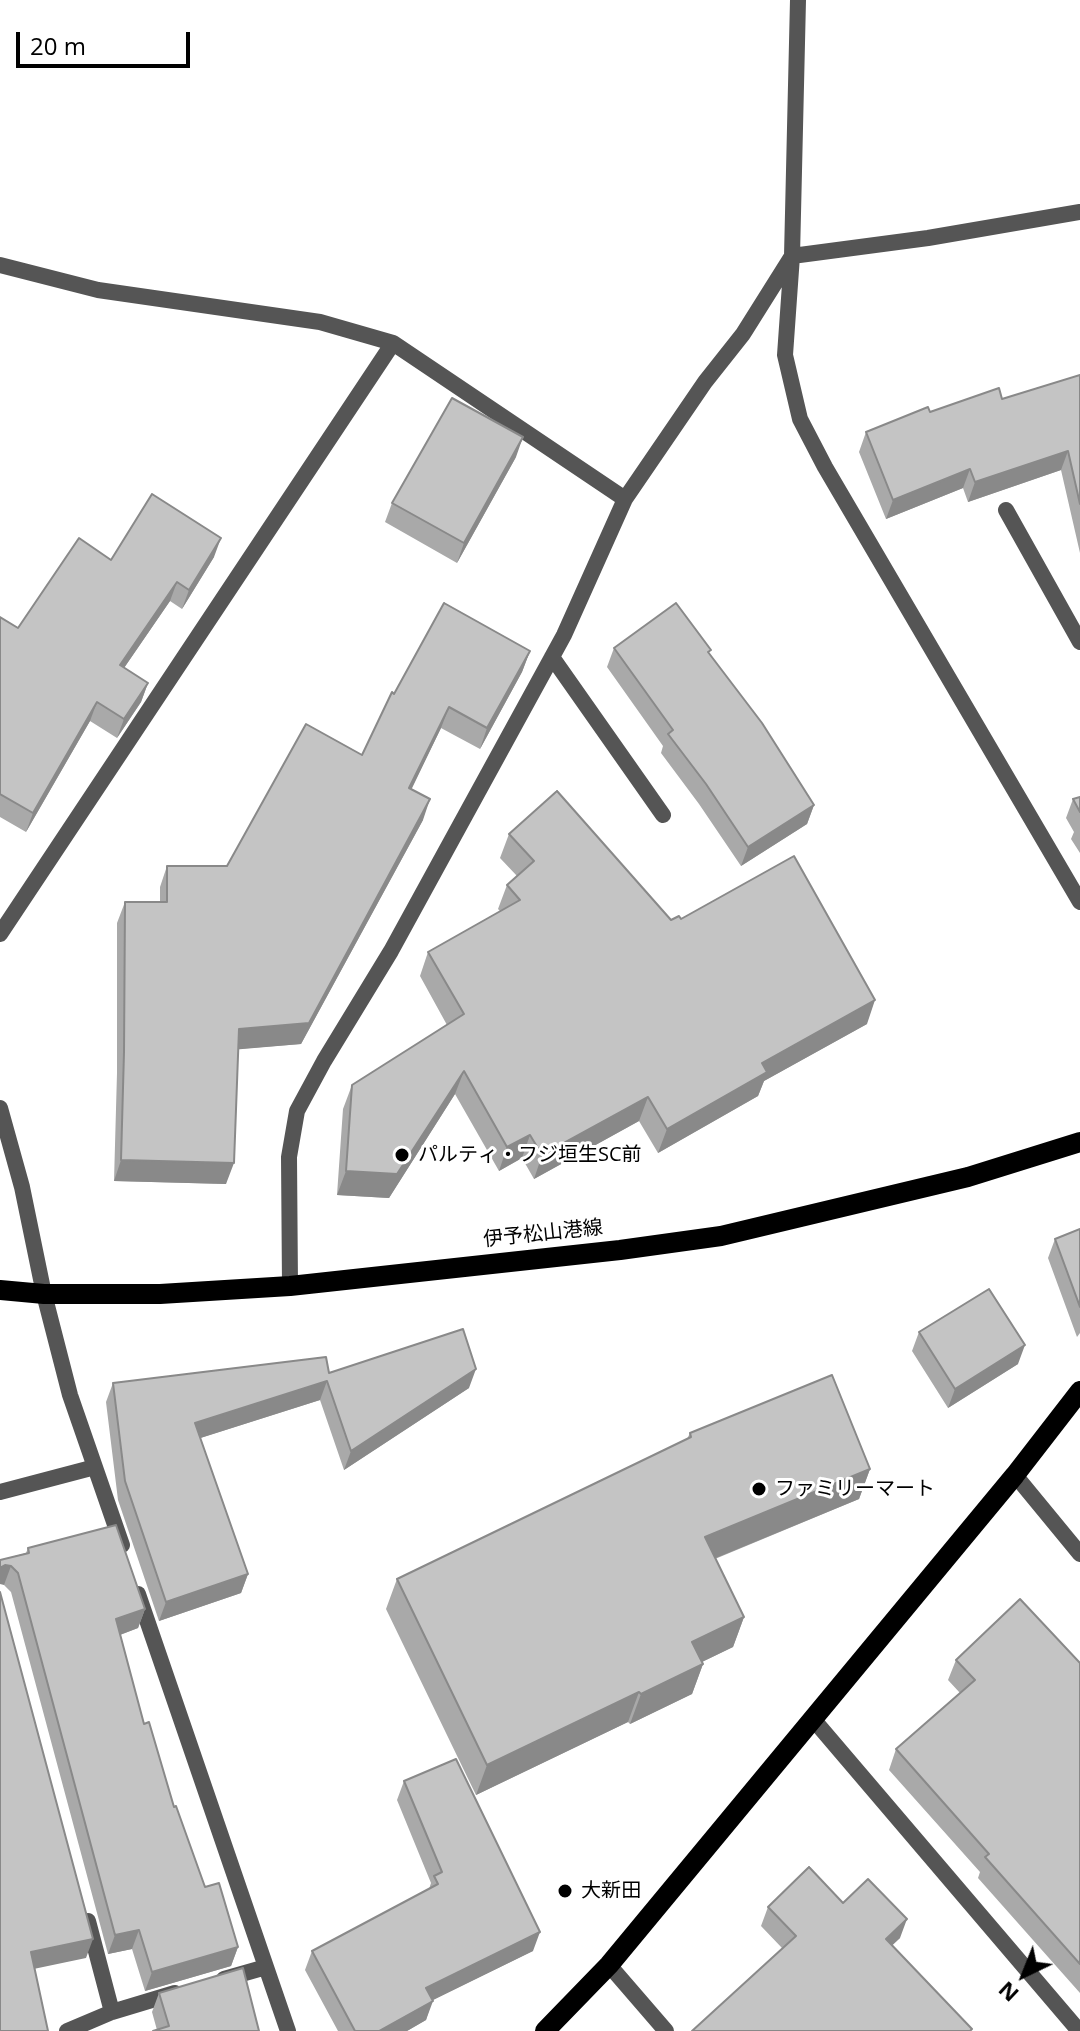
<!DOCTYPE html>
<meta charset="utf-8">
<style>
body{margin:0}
#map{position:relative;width:1080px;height:2031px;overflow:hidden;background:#fff;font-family:"Open Sans",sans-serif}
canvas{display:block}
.north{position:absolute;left:984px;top:1935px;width:80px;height:80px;-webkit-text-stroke:6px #fff;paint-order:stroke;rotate:223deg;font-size:22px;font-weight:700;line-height:32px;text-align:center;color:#000}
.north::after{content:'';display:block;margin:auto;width:28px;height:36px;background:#000;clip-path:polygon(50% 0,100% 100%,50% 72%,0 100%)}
.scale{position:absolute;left:16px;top:32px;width:174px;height:36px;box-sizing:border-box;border:4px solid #000;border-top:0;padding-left:10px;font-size:24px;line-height:28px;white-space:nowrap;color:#000;-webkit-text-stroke:6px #fff;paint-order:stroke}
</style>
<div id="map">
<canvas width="1080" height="2031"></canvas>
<div class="north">N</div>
<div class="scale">20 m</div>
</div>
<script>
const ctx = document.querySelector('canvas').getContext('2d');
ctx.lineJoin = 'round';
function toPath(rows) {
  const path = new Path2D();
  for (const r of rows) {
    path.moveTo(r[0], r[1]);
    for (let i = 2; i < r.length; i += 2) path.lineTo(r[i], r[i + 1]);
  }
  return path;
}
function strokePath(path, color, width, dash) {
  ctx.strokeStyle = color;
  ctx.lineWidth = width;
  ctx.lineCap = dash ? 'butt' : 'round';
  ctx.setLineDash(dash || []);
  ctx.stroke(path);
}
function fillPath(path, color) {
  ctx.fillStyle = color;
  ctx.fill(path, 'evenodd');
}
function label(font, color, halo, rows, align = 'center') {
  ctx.font = font + ' "Open Sans","Noto Sans JP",sans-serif';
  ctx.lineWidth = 6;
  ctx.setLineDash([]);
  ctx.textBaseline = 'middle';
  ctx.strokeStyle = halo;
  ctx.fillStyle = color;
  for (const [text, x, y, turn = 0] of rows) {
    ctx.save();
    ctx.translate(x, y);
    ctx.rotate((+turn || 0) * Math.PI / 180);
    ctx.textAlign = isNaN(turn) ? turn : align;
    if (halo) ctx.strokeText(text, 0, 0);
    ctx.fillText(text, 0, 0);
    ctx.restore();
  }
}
strokePath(toPath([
 [798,0,792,256,785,355,800,419,825,467,1080,902],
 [0,265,98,290,320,322,393,343,625,499],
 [1006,510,1080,642],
 [552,657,663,815],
 [0,934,393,343],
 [0,1108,22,1187,44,1294,70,1395,122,1545],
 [290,1286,289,1157,297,1111,324,1061,391,951,552,657,564,635,625,499,705,382,743,334,792,256,928,238,1080,212],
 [1015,1475,1080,1554],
 [0,1492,95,1467],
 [138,1594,288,2031],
 [813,1719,1079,2031],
 [88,1921,112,2012],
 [609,1965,666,2031],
 [224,1979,266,1967],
 [67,2031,112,2012,175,1993]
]), '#555', 16);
strokePath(toPath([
 [0,1290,44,1294,160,1294,290,1286,620,1250,721,1236,968,1177,1080,1142],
 [545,2031,609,1965,1015,1475,1080,1391]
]), '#000', 20);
fillPath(toPath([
 [1080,375,1080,553,1061,470,968,502,963,488,886,519,859,452,866,432,930,412,1002,399],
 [516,457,457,563,385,522,392,503],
 [214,557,182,609,170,601,124,668,148,683,141,702,117,738,90,721,26,832,0,817,0,617,18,628,111,560],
 [614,648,709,654,814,805,807,824,741,866,699,804,661,753,663,746,607,667],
 [530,651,522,672,480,749,441,728,411,789,423,820,301,1044,238,1049,226,1184,114,1181,117,1073,117,923,125,902,160,902,160,887,167,866,227,866,362,755,394,694],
 [1080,797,1080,853,1071,839,1074,832,1066,818,1073,799],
 [509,834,671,920,681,919,867,1024,764,1081,758,1096,658,1153,639,1121,534,1179,522,1158,499,1171,455,1094,389,1198,337,1195,343,1109,352,1085,447,1025,420,976,428,952,500,911,498,909,507,885,517,876,500,858],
 [1080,1229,1080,1333,1077,1337,1048,1258,1055,1239],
 [919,1332,1018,1364,948,1408,912,1351],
 [329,1373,469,1388,344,1470,320,1400,200,1438,248,1574,241,1593,159,1621,118,1500,106,1402,113,1383],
 [690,1433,870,1469,859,1499,715,1559,744,1617,733,1647,702,1662,703,1664,692,1694,630,1724,628,1722,476,1795,386,1609,397,1579,687,1439],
 [28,1548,145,1609,138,1628,120,1635,144,1724,174,1807,205,1887,238,1947,231,1966,145,1991,132,1949,108,1954,11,1592,4,1585,0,1560,26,1553],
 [956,1660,1080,1663,1080,1993,978,1878,980,1872,889,1770,896,1749,960,1693,948,1680],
 [404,1781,533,1951,432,2000,426,2020,407,2031,338,2031,305,1970,312,1951,429,1889,431,1883,397,1800],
 [843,1903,900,1938,892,1945,782,1948,761,1926,768,1907],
 [159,1993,259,2031,157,2030,152,2012]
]), '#a9a9a9');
fillPath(toPath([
 [523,437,516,457,457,563,464,543],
 [1068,451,1061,470,968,502,975,482],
 [970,469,963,488,886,519,893,500],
 [221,538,214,557,182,609,189,590],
 [177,582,170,601,113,684,120,665],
 [530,651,522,672,480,749,487,728],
 [148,683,141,702,117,738,124,719],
 [97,702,90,721,26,832,33,813],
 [449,707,441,728,402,809,409,788],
 [430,799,423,820,301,1044,231,1050,239,1029],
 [814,805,807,824,741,866,748,847],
 [875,1000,867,1024,764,1081,758,1096,658,1153,667,1129,762,1063],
 [464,1071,455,1094,389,1198,337,1195,346,1171],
 [648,1097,639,1121,534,1179,542,1155],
 [530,1135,522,1158,499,1171,507,1147],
 [121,1160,234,1163,226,1184,114,1181],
 [1025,1345,1018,1364,948,1408,955,1389],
 [476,1369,469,1388,344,1470,351,1451],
 [327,1381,320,1400,188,1442,195,1423],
 [870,1469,859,1499,694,1567,705,1537],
 [5,1565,11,1566,4,1585,0,1584,0,1568],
 [248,1574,241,1593,159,1621,166,1602],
 [145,1609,138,1628,109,1639,116,1619],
 [744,1617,733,1647,681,1672,692,1642],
 [703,1664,692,1694,630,1724,641,1694],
 [639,1692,628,1722,476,1795,487,1765],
 [907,1919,900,1938,879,1958,886,1939],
 [139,1930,132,1949,108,1954,115,1935],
 [540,1932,533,1951,419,2007,426,1988],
 [93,1939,86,1958,24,1971,31,1952],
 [238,1947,231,1966,145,1991,152,1972],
 [433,2001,426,2020,407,2031,379,2031]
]), '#898989');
const building = toPath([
 [1080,375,1080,504,1068,451,975,482,970,469,893,500,866,432,928,407,930,412,999,388,1002,399,1080,375],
 [452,398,523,437,464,543,392,503,452,398],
 [152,494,221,538,189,590,177,582,120,665,148,683,124,719,97,702,33,813,0,794,0,617,18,628,79,538,111,560,152,494],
 [444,603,530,651,487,728,449,707,409,788,430,799,309,1023,239,1029,234,1163,121,1160,124,1052,125,902,167,902,167,866,227,866,306,724,362,755,392,692,394,694,444,603],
 [676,603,711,650,708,652,762,723,814,805,748,847,706,784,668,734,673,730,614,648,676,603],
 [557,791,671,920,679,916,681,919,794,856,875,1000,762,1063,767,1072,667,1129,648,1097,542,1155,530,1135,507,1147,464,1071,397,1174,346,1171,352,1085,464,1014,428,952,520,900,507,885,534,861,509,834,557,791],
 [1080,797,1080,812,1073,799,1080,797],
 [1080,1229,1080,1307,1055,1239,1080,1229],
 [989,1289,1025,1345,955,1389,919,1332,989,1289],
 [463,1329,476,1369,351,1451,327,1381,195,1423,248,1574,166,1602,125,1481,113,1383,326,1357,329,1373,463,1329],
 [832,1375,870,1469,705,1537,744,1617,692,1642,703,1664,641,1694,639,1692,487,1765,397,1579,691,1437,690,1433,832,1375],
 [116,1525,145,1609,116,1619,144,1724,149,1722,174,1807,176,1806,205,1887,219,1883,238,1947,152,1972,139,1930,115,1935,18,1573,11,1566,5,1565,0,1568,0,1560,29,1553,28,1548,116,1525],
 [0,1592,93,1939,31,1952,48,2031,0,2031,0,1592],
 [1020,1599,1080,1663,1080,1964,985,1857,989,1854,896,1749,975,1680,956,1660,1020,1599],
 [456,1759,540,1932,426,1988,433,2001,379,2031,355,2031,312,1951,438,1884,434,1876,442,1872,404,1781,456,1759],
 [809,1867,843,1903,868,1879,907,1919,886,1939,972,2029,970,2031,692,2031,796,1936,768,1907,809,1867],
 [243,1968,259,2031,153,2031,169,2026,159,1993,243,1968]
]);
fillPath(building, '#c4c4c4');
strokePath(building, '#898989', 2);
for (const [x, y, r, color] of [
 [402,1155,8,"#000"],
 [759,1489,8,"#000"],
 [565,1891,8,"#000"]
]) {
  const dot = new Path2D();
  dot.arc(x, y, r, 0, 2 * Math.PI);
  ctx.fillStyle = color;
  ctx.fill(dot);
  strokePath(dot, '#fff', 3);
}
label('20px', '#000', '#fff', [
 ["パルティ・フジ垣生SC前",418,1155],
 ["ファミリーマート",775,1489],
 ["大新田",581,1891]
], 'left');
label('20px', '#000', '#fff', [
 ["伊予松山港線",543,1234,-6]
]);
</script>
